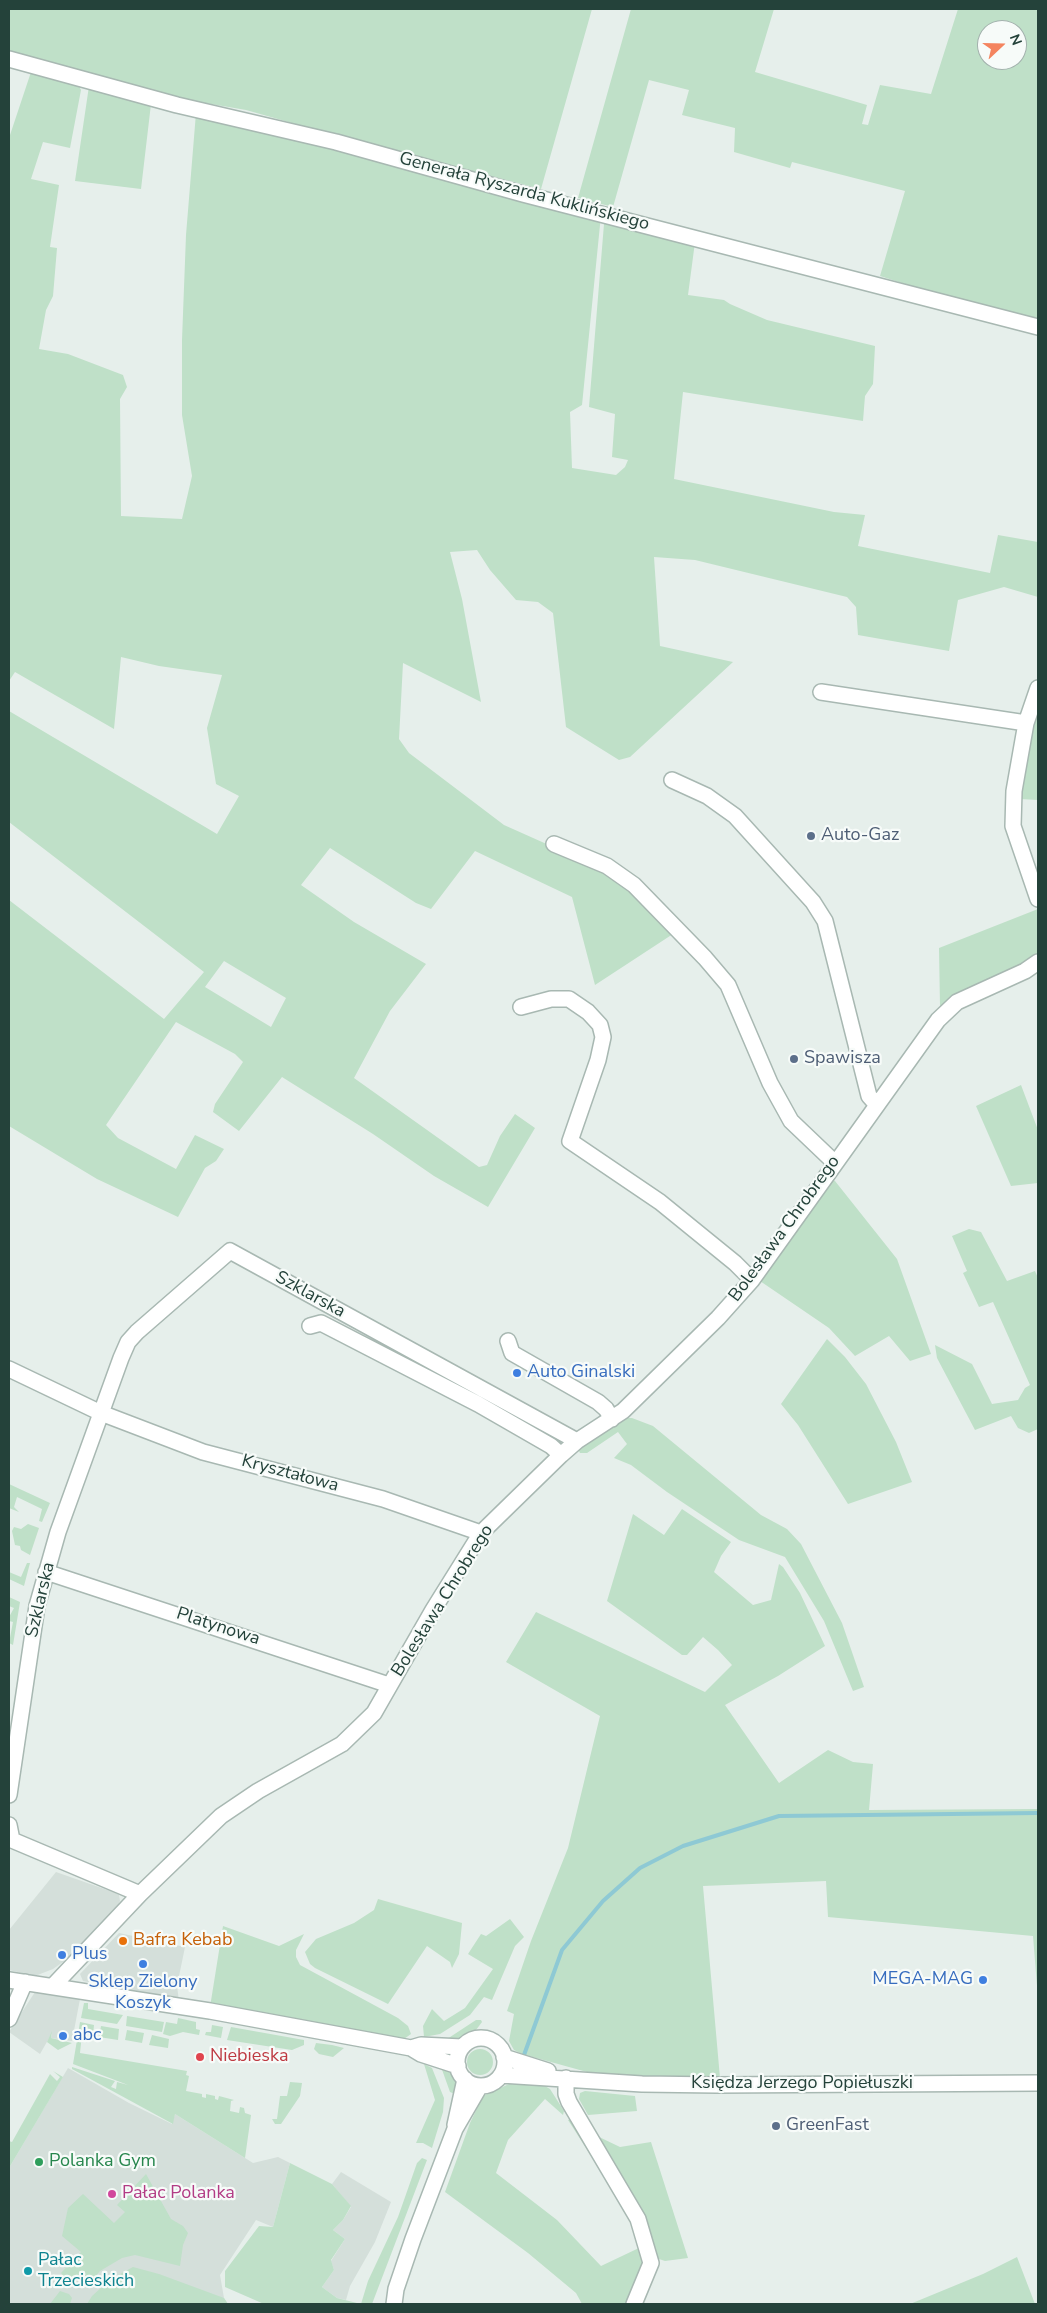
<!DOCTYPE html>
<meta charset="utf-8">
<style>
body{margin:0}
#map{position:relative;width:1047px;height:2313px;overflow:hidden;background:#e6efeb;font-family:"Nunito Sans",sans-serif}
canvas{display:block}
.frame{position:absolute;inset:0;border:10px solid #24423a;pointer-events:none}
.north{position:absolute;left:977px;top:20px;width:50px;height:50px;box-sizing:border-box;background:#f7fbf9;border:1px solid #a3b1ad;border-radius:50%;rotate:69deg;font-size:14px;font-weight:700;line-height:20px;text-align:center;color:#24423a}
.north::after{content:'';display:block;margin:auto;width:18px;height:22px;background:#f4845f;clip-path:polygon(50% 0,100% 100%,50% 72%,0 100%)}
</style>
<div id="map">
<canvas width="1047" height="2313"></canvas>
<div class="frame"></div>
<div class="north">N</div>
</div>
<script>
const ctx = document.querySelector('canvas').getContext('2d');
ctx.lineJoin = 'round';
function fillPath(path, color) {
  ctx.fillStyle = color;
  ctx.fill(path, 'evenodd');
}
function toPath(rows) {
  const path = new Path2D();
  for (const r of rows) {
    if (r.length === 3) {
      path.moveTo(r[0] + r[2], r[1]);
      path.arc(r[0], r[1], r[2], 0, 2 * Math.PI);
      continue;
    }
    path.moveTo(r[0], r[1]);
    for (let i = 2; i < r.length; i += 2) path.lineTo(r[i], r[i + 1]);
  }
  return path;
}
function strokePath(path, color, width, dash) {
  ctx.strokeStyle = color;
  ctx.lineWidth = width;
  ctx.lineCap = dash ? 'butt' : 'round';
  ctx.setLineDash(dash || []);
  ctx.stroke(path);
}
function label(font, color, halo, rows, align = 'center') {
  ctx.font = font + ' "Nunito Sans",sans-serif';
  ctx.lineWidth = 4.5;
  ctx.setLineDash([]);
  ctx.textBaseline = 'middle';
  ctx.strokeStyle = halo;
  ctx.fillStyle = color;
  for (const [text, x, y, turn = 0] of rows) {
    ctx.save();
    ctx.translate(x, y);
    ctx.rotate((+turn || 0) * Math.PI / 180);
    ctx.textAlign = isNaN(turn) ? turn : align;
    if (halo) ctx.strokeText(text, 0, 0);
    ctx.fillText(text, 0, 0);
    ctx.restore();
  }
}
fillPath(toPath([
 [56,1872,113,1892,119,1895,120,1901,117,1908,70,1957,53,1969,35,1976,9,1970,9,1930],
 [119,1933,185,1947,177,1986,179,2001,83,1981,80,1974],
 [35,1992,80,1999,72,2041,51,2038,52,2033,40,2054,9,2032],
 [68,2068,129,2103,172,2124,175,2114,253,2163,278,2157,290,2163,273,2227,256,2220,220,2275,224,2298,228,2304,9,2304,9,2168],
 [341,2172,391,2202,375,2242,350,2286,346,2300,337,2298,322,2287,334,2270,331,2261,345,2239,333,2230,343,2220,351,2207,332,2184]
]), '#d4dfda');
fillPath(toPath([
 [9,9,592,9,541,189,331,134,246,110,182,99,9,55],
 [631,9,774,9,755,72,867,105,862,124,868,125,880,85,931,94,958,9,1038,9,1038,323,999,314,880,276,905,191,792,162,790,168,734,152,735,128,682,115,689,90,649,80,613,207,578,198],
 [987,30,1017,30,1017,60,987,60],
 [32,69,77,82,81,90,70,148,43,142,31,179,59,185,50,247,57,248,53,296,46,310,39,349,68,354,123,375,127,387,120,399,121,516,182,519,192,476,182,415,182,340,186,235,196,113,601,215,582,405,570,412,572,468,616,475,625,467,628,460,612,457,615,414,589,407,604,224,611,219,695,242,688,295,724,300,730,304,767,320,875,346,873,384,865,396,863,421,683,392,674,479,834,512,865,515,858,546,990,573,998,535,1038,542,1038,597,1004,587,958,600,949,651,858,635,856,607,847,597,695,560,654,557,660,646,733,662,630,757,619,760,566,727,553,613,538,602,516,600,490,570,477,550,450,552,462,599,481,702,403,663,399,739,409,753,504,825,607,871,676,932,595,985,572,897,475,851,431,909,416,903,330,848,301,885,354,922,426,964,390,1011,354,1078,479,1167,487,1165,500,1136,515,1114,535,1128,488,1207,434,1176,373,1134,282,1077,239,1131,213,1112,215,1104,243,1062,235,1054,176,1022,106,1125,118,1138,176,1169,195,1135,224,1149,216,1161,205,1168,178,1217,97,1179,9,1126,9,900,164,1019,204,972,9,822,9,711,217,834,239,796,216,784,207,728,222,675,159,666,121,657,114,729,15,672,9,681,9,138],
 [224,961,286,998,271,1027,205,987],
 [89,86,151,104,141,189,75,181],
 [1038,710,1038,800,1020,799,1031,731],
 [1038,909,1037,957,940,1006,939,948],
 [1021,1085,1038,1130,1038,1183,1011,1186,976,1106],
 [830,1178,835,1181,897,1259,931,1354,910,1361,889,1336,855,1356,829,1328,760,1281],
 [969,1229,981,1232,1007,1281,1035,1271,1038,1278,1038,1429,1029,1433,1018,1428,1011,1416,975,1430,937,1358,935,1345,972,1364,992,1404,1018,1400,1025,1388,1030,1385,993,1302,979,1307,963,1273,967,1271,952,1236],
 [827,1339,845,1357,866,1384,896,1442,912,1482,848,1504,798,1425,781,1404],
 [621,1418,632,1418,653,1426,761,1515,787,1529,801,1544,842,1623,864,1687,853,1691,824,1621,785,1557,739,1540,667,1492,631,1465,614,1458,627,1444,618,1432,587,1453,580,1453,578,1449],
 [9,1484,50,1503,42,1522,39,1521,42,1509,17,1497,14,1507,19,1512,9,1508],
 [682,1509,731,1542,721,1556,714,1572,753,1605,771,1600,779,1564,783,1567,800,1593,825,1646,778,1676,725,1705,779,1783,828,1750,853,1762,873,1764,869,1810,1038,1809,1038,1998,1033,1936,828,1917,826,1881,703,1886,720,2078,646,2078,587,2072,522,2054,514,2050,509,2041,514,2014,507,2011,531,1941,568,1848,600,1716,506,1662,536,1612,705,1692,732,1665,718,1650,703,1637,687,1655,682,1655,607,1601,633,1514,664,1535],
 [28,1524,39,1528,30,1555,21,1550,20,1546,15,1545,12,1531,14,1527,21,1529],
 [27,1563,30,1563,24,1586,9,1579,9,1572,21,1577],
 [9,1597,20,1602,13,1645,9,1643,13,1622,9,1621,9,1617,14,1608,9,1606],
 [378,1899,462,1923,459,1954,452,1968,450,1962,427,1946,388,2004,315,1968,310,1964,305,1952,316,1939,354,1923,374,1910],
 [510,1919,524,1937,515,1946,492,2000,484,1997,470,2015,440,2034,424,2037,423,2026,432,2009,444,2021,465,2008,493,1969,468,1954,481,1934,486,1936],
 [223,1926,279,1946,304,1934,296,1950,296,1957,300,1965,398,2018,408,2026,411,2034,404,2039,210,2007],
 [84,2003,88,2003,88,2009,123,2015,117,2024,81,2018],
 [127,2016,164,2022,162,2032,126,2026],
 [178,2018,196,2022,196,2029,200,2030,199,2035,183,2032,170,2036,163,2034,166,2022,177,2024],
 [476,2020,481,2020,482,2022,476,2030,456,2041,444,2041],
 [80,2022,94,2025,93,2035,82,2034,80,2053,187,2071,186,2075,189,2076,186,2091,202,2094,202,2097,206,2098,206,2094,215,2096,215,2099,218,2100,219,2096,234,2100,231,2101,230,2111,239,2113,240,2107,244,2108,245,2113,251,2115,245,2158,175,2114,173,2124,72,2069,72,2067,115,2081,111,2087,116,2089,117,2082,128,2085,73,2064],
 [212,2025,223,2027,221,2038,205,2035,206,2032,211,2032],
 [101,2026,119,2029,118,2040,99,2037],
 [231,2027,304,2040,304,2045,292,2050,227,2040],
 [127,2030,144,2033,142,2043,125,2040],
 [52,2031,51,2038,72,2043,58,2050,47,2042],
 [152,2035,169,2039,168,2048,149,2045],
 [316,2043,332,2045,344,2048,333,2057,319,2054,314,2049],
 [480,2062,13],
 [424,2064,432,2068,444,2098,443,2112,432,2148,423,2143,416,2143,435,2100],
 [440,2064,452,2073,456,2082,455,2094,450,2092],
 [53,2071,63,2077,9,2168,9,2141,12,2142,50,2074,57,2081,60,2077],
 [290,2082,302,2083,300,2096,281,2124,275,2124,272,2119,277,2119,280,2096,287,2096],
 [509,2084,545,2086,550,2089,564,2111,563,2115,545,2099,508,2140,496,2173,557,2220,601,2266,641,2247,624,2207,568,2120,574,2118,624,2201,636,2222,644,2246,646,2262,630,2304,582,2304,576,2293,528,2253,445,2192,470,2123,483,2096],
 [585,2091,635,2096,637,2111,588,2115,579,2099,580,2093],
 [595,2135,620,2147,651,2142,688,2258,665,2261,656,2258],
 [422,2158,427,2160,372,2304,264,2304,225,2287,225,2271,259,2226,273,2227,290,2163,332,2184,351,2206,343,2220,333,2230,345,2239,331,2260,334,2270,322,2287,337,2298,361,2304,368,2281,398,2217,417,2163],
 [146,2174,171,2219,183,2226,188,2233,183,2245,180,2266,135,2255,122,2258,100,2271,93,2279,67,2280,61,2273,81,2252,62,2236,68,2208,83,2194,114,2223,125,2212,117,2205],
 [1017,2257,1035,2304,910,2304,983,2274],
 [133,2267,159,2274,224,2298,228,2304,87,2304,92,2296,111,2279],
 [60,2291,69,2294,72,2298,70,2304,50,2304]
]), '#bfe0c8');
strokePath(toPath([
 [524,2055,562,1950,603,1901,640,1868,683,1846,779,1816,1038,1813]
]), '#8ec9d4', 4);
const minor = toPath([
 [9,59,177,105,336,142,523,194,1038,327],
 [1038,688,1026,723,1014,791,1013,826,1038,899],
 [821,692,1026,723],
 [672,780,707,796,735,816,813,902,825,921,869,1096,877,1105],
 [554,844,607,866,634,885,705,958,728,985,770,1083,791,1121,834,1162],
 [521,1007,551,999,569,999,588,1012,600,1025,603,1037,598,1060,570,1141,660,1202,735,1263,752,1280],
 [310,1326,321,1323,478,1404,551,1446,561,1455],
 [508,1341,512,1353,598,1402,606,1409,612,1419],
 [9,1369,101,1413,203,1452,383,1499,481,1533],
 [46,1572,389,1685],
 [9,1795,37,1606,58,1532,121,1358,128,1342,137,1332,230,1251,577,1441],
 [9,1825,12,1840,140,1894],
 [9,1980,210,2011,411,2048,421,2054,458,2066],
 [53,1986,140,1894,221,1816,258,1791,342,1744,374,1713,433,1610,481,1533,561,1455,577,1441,623,1411,718,1318,752,1280,938,1020,957,1002,1025,971,1038,962],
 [9,2019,25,1982],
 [481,2062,24],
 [411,2048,421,2045,462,2047],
 [504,2057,548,2071],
 [501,2075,642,2084,717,2085,1038,2083],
 [566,2078,566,2094,569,2102,638,2219,651,2263,634,2304],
 [455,2125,465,2079],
 [394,2304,396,2289,413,2239,455,2129,480,2086]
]);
strokePath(minor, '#a8b8b2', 18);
strokePath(minor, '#fff', 15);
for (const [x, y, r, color] of [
 [811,836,5,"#5c6f8a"],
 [794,1059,5,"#5c6f8a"],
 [517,1373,5,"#3f7fe0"],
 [123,1941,5,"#e8710a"],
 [62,1955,5,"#3f7fe0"],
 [143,1964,5,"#3f7fe0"],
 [983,1980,5,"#3f7fe0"],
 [63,2036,5,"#3f7fe0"],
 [200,2057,5,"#e0444e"],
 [776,2126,5,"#5c6f8a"],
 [39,2162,5,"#2e9e5b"],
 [112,2194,5,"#d1479c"],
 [28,2271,5,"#0f9aa8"]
]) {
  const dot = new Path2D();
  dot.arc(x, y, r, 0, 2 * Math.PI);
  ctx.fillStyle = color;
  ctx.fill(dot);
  strokePath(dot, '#f7fbf9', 2);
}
label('18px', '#24423a', '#f7fbf9', [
 ["Generała Ryszarda Kuklińskiego",524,192,15],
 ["Bolesława Chrobrego",785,1229,-54],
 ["Szklarska",310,1295,29],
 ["Kryształowa",290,1474,15],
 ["Szklarska",41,1600,-77],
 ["Bolesława Chrobrego",443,1601,-58],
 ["Platynowa",218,1627,18],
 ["Księdza Jerzego Popiełuszki",802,2084]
]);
label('18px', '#4e5e75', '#f7fbf9', [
 ["Auto-Gaz",821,836],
 ["Spawisza",804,1059],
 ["GreenFast",786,2126]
], 'left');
label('18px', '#366cbe', '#f7fbf9', [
 ["Auto Ginalski",527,1373],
 ["Plus",72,1955],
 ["MEGA-MAG",973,1980,"right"],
 ["Sklep Zielony",143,1983,"center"],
 ["Koszyk",143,2004,"center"],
 ["abc",73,2036]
], 'left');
label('18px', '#c56008', '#f7fbf9', [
 ["Bafra Kebab",133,1941]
], 'left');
label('18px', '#be3a42', '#f7fbf9', [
 ["Niebieska",210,2057]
], 'left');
label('18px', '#27864d', '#f7fbf9', [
 ["Polanka Gym",49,2162]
], 'left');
label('18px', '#b23c85', '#f7fbf9', [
 ["Pałac Polanka",122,2194]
], 'left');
label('18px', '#0d838f', '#f7fbf9', [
 ["Pałac",38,2261],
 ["Trzecieskich",38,2282]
], 'left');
</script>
